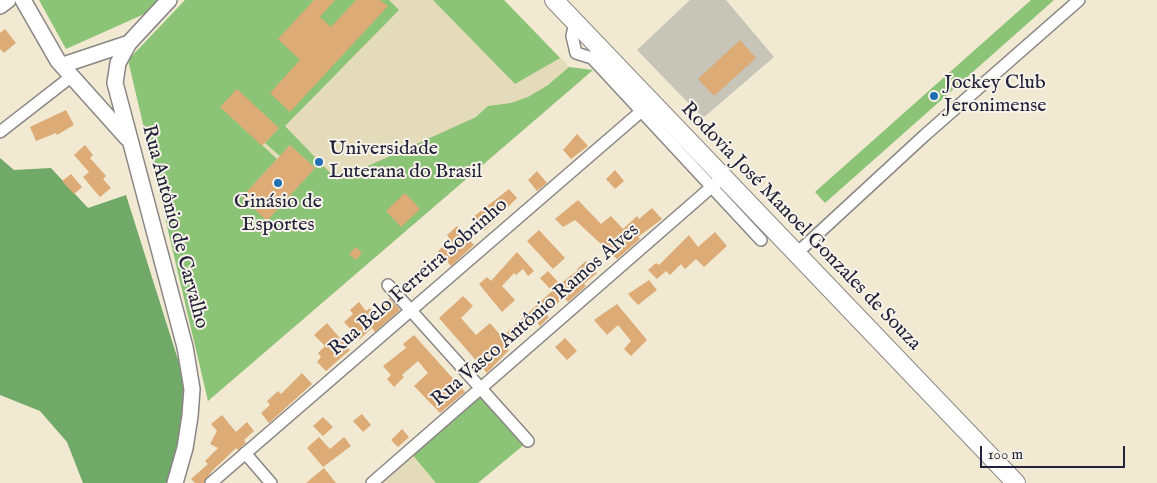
<!DOCTYPE html>
<meta charset="utf-8">
<style>
body{margin:0}
#map{position:relative;width:1157px;height:483px;overflow:hidden;background:#f1e9d2;font-family:"IM FELL English",serif}
canvas{display:block}
.scale{position:absolute;left:980px;top:446px;width:145px;height:22px;box-sizing:border-box;border:2px solid #22223b;border-top:0;padding-left:6px;font-size:15px;line-height:18px;white-space:nowrap;color:#22223b;-webkit-text-stroke:4px #f7f3e8;paint-order:stroke}
</style>
<div id="map">
<canvas width="1157" height="483"></canvas>
<div class="scale">100 m</div>
</div>
<script>
const ctx = document.querySelector('canvas').getContext('2d');
ctx.lineJoin = 'round';
function fillPath(path, color) {
  ctx.fillStyle = color;
  ctx.fill(path, 'evenodd');
}
function toPath(rows) {
  const path = new Path2D();
  for (const r of rows) {
    path.moveTo(r[0], r[1]);
    for (let i = 2; i < r.length; i += 2) path.lineTo(r[i], r[i + 1]);
  }
  return path;
}
function strokePath(path, color, width, dash) {
  ctx.strokeStyle = color;
  ctx.lineWidth = width;
  ctx.lineCap = dash ? 'butt' : 'round';
  ctx.setLineDash(dash || []);
  ctx.stroke(path);
}
function label(font, color, halo, rows, align = 'center') {
  ctx.font = font + ' "IM FELL English",serif';
  ctx.lineWidth = 4;
  ctx.setLineDash([]);
  ctx.textBaseline = 'middle';
  ctx.strokeStyle = halo;
  ctx.fillStyle = color;
  for (const [text, x, y, turn = 0] of rows) {
    ctx.save();
    ctx.translate(x, y);
    ctx.rotate((+turn || 0) * Math.PI / 180);
    ctx.textAlign = isNaN(turn) ? turn : align;
    if (halo) ctx.strokeText(text, 0, 0);
    ctx.fillText(text, 0, 0);
    ctx.restore();
  }
}
fillPath(toPath([
 [185,0,504,0,582,80,208,401],
 [413,455,436,483,380,483]
]), '#e4dbba');
fillPath(toPath([
 [690,0,726,0,774,57,703,118,637,50]
]), '#c6c5b8');
fillPath(toPath([
 [39,0,161,0,151,11,66,49],
 [185,0,389,0,399,10,285,126,337,180,476,117,488,106,511,103,528,97,548,85,569,67,593,70,208,401,128,60],
 [221,107,279,128,265,143,280,156,290,145,315,168,267,220,242,197,277,159],
 [433,0,504,0,560,58,515,84],
 [1031,0,1054,0,825,203,815,192],
 [481,393,526,443,478,483,436,483,411,453]
]), '#8bc377');
fillPath(toPath([
 [0,158,14,170,51,168,88,208,126,195,185,382,178,446,169,483,83,483,67,442,40,411,0,395]
]), '#70a968');
fillPath(toPath([
 [314,0,335,0,320,17,331,27,356,0,380,0,388,6,290,112,270,93,300,60,278,39],
 [5,29,16,43,4,53,0,49,0,33],
 [740,40,756,58,714,96,698,79],
 [237,89,279,128,262,146,220,107],
 [66,110,74,125,57,135,56,133,36,141,30,127],
 [577,134,588,146,571,159,563,150],
 [85,145,93,155,90,158,106,176,103,179,111,188,100,197,83,177,89,172,74,155],
 [290,145,315,168,267,221,242,197],
 [615,170,624,181,615,189,606,179],
 [537,171,547,183,537,191,528,180],
 [71,174,82,187,74,194,62,181],
 [509,189,517,198,484,231,472,218],
 [405,193,420,209,401,227,386,211],
 [578,200,601,224,611,216,623,229,637,216,639,219,652,208,662,219,638,237,640,239,617,259,575,220,563,227,555,219],
 [457,226,474,245,451,266,438,251,450,240,447,235],
 [539,230,565,258,553,269,527,241],
 [715,232,727,246,704,267,696,259,685,269,681,264,670,275,666,271,657,279,648,270,656,263,659,265,689,235,698,247],
 [356,247,362,253,356,260,349,254],
 [517,252,534,271,528,276,523,269,516,275,514,273,502,286,515,300,502,312,479,284,487,277,491,281],
 [586,261,597,273,584,284,586,286,568,302,564,297,546,314,549,317,540,326,536,321,506,347,509,350,487,373,439,318,463,296,473,306,461,318,476,335,490,323,502,337,552,291,540,278,548,271,560,284,578,270,577,269],
 [649,280,657,290,638,305,628,294],
 [390,298,400,310,375,332,372,328,360,339,344,322,353,314,350,310,359,302,366,311,370,308,374,313],
 [617,304,647,340,631,356,624,349,631,341,618,325,607,335,594,320],
 [327,323,350,350,326,371,317,362,321,357,318,353,325,346,314,335],
 [414,335,465,392,440,413,414,386,428,373,418,361,402,375,404,377,394,387,387,379,391,375,383,366,406,348,403,344],
 [565,338,577,351,567,360,555,347],
 [302,373,312,384,269,423,261,413,270,405,267,401,278,391,281,394],
 [362,414,371,425,363,432,353,421],
 [222,415,236,432,247,422,254,431,244,440,246,443,238,450,236,448,212,471,204,483,195,483,191,479,208,464,205,461,218,448,210,444,217,431,211,424],
 [323,417,333,427,323,436,313,426],
 [402,429,409,437,398,447,391,440],
 [319,437,330,449,344,437,351,446,323,467,307,448],
 [324,468,336,483,306,483]
]), '#dcab76');
const street = toPath([
 [575,22,572,36,576,53,592,58,761,240],
 [0,132,72,76],
 [797,253,925,135,1079,0],
 [388,285,528,441],
 [245,453,271,483],
 [211,483,652,102],
 [372,483,723,177]
]);
const secondary = toPath([
 [23,0,58,61,127,138],
 [169,0,129,43,118,63,115,83,185,347,192,389,190,416,185,448,175,483],
 [0,6,8,0],
 [63,65,129,43]
]);
const primary = toPath([
 [554,0,1016,483]
]);
strokePath(street, '#8a8686', 14);
strokePath(secondary, '#8a8686', 18);
strokePath(primary, '#8a8686', 20);
strokePath(street, '#fff', 11);
strokePath(secondary, '#fff', 15);
strokePath(primary, '#fff', 18);
for (const [x, y, r, color] of [
 [934,96,5,"#1f6fb2"],
 [319,162,5,"#1f6fb2"],
 [278,183,5,"#1f6fb2"]
]) {
  const dot = new Path2D();
  dot.arc(x, y, r, 0, 2 * Math.PI);
  ctx.fillStyle = color;
  ctx.fill(dot);
  strokePath(dot, '#f7f3e8', 2);
}
label('20px', '#22223b', '#f7f3e8', [
 ["Jockey Club",944,84],
 ["Jeronimense",944,107],
 ["Universidade",329,150],
 ["Luterana do Brasil",329,173],
 ["Ginásio de",278,203,"center"],
 ["Esportes",278,226,"center"]
], 'left');
label('20px', '#22223b', '#f7f3e8', [
 ["Rua Antônio de Carvalho",174,227,75],
 ["Rodovia José Manoel Gonzales de Souza",800,227,46],
 ["Rua Belo Ferreira Sobrinho",419,278,-41],
 ["Rua Vasco Antônio Ramos Alves",536,316,-41]
]);
</script>
